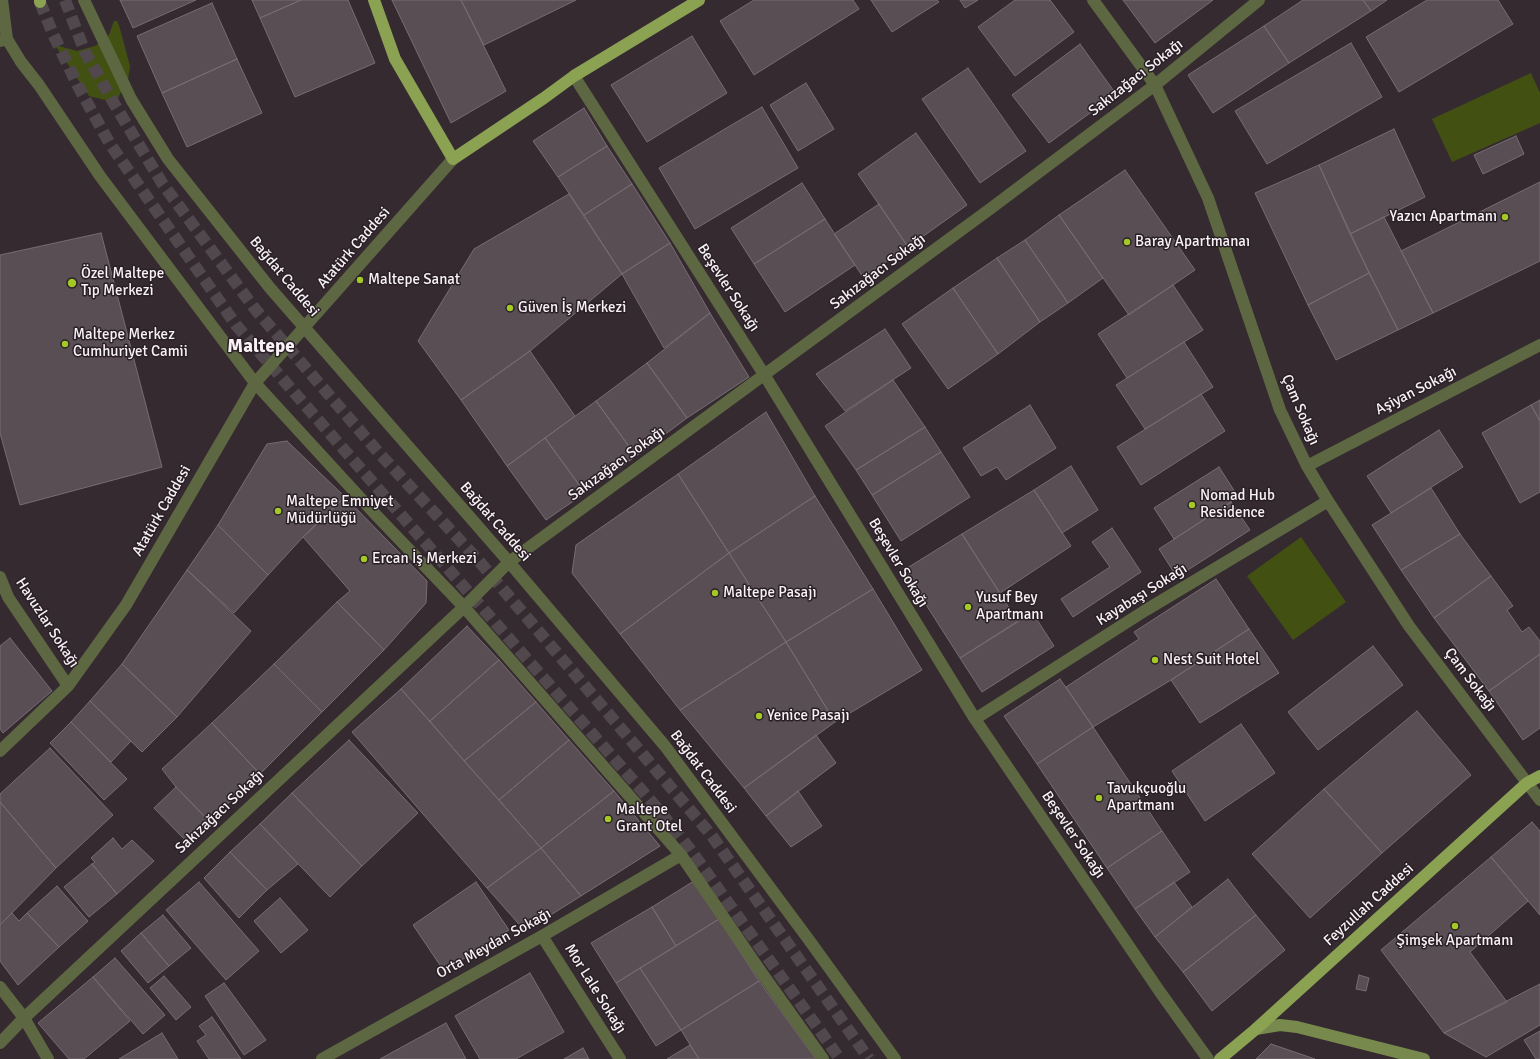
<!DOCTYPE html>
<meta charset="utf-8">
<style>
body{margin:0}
canvas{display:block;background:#342a30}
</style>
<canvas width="1540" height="1059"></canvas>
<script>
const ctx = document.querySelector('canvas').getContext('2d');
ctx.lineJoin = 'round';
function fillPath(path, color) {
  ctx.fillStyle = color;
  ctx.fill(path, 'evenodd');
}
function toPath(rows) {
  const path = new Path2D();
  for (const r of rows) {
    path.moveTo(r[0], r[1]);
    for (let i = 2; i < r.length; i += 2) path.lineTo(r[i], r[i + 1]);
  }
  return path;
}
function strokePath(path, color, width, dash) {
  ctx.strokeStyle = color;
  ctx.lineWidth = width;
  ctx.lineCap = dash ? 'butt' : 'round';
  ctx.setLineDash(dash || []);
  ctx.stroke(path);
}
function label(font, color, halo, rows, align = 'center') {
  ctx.font = font + ' Signika,sans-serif';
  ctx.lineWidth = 3;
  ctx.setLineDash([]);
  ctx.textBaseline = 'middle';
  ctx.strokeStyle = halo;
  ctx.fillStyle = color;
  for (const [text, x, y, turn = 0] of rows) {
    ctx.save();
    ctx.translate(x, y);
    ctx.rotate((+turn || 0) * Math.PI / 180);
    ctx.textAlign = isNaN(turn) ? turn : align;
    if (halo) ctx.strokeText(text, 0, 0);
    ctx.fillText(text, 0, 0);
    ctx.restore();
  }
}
fillPath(toPath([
 [114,21,117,21,119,25,130,66,128,80,121,92,118,98,109,101,89,96,55,45,77,51,95,46,108,37],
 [1531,73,1540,93,1540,123,1452,162,1432,119],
 [1301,537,1346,602,1293,640,1247,576]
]), '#425112');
const building = toPath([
 [120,0,196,0,133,28,120,0],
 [252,0,301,0,260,18,252,0],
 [301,0,348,0,375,63,295,97,260,18,301,0],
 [392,0,461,0,506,91,451,123,392,0],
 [461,0,576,0,484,45,461,0],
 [754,0,853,0,859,9,754,75,720,21,754,0],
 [871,0,937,0,939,2,892,32,871,0],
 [960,0,978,0,965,8,960,0],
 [1015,0,1050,0,1074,32,1015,76,978,27,1015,0],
 [1123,0,1213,0,1155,43,1123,0],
 [1303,0,1363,0,1371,11,1289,63,1264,26,1303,0],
 [1363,0,1387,0,1371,11,1363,0],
 [1427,0,1498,0,1513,24,1399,92,1366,37,1427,0],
 [212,3,237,59,162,93,137,36,212,3],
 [1264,26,1289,63,1213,113,1188,75,1264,26],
 [692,36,727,93,647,142,611,85,692,36],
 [1351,43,1382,97,1267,164,1235,111,1351,43],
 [1080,44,1116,94,1049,143,1012,95,1080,44],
 [237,59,262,113,187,147,162,93,237,59],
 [968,68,1026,151,980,183,922,99,968,68],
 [806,83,834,129,798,151,770,105,806,83],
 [762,107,798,168,695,229,659,168,762,107],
 [584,108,607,146,558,177,533,141,584,108],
 [1394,129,1425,197,1350,234,1319,165,1394,129],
 [916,133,967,205,908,247,858,174,916,133],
 [1516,136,1524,154,1483,174,1474,155,1516,136],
 [607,146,632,184,584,215,558,177,607,146],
 [1319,165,1369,273,1308,305,1255,193,1319,165],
 [1125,170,1195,270,1129,315,1059,215,1125,170],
 [1540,182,1540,261,1433,313,1401,251,1540,182],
 [802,183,825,219,754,264,731,228,802,183],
 [632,184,670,243,622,274,584,215,632,184],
 [569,194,622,274,530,351,461,400,418,341,474,249,569,194],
 [879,204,908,247,863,277,834,234,879,204],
 [1059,215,1103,278,1068,303,1025,240,1059,215],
 [1384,217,1433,313,1398,330,1350,234,1384,217],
 [825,219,855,265,785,312,754,264,825,219],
 [101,233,162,467,20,505,0,433,0,255,101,233],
 [1025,240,1068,303,1040,322,997,258,1025,240],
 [670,243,710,313,664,348,622,274,670,243],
 [997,258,1040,322,998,354,953,288,997,258],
 [1369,273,1398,330,1336,360,1308,305,1369,273],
 [1173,285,1203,330,1127,378,1098,334,1173,285],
 [953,288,998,354,948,389,902,324,953,288],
 [710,313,749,377,687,418,647,363,710,313],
 [885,329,911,368,845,411,816,374,885,329],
 [1184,342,1213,387,1145,429,1116,385,1184,342],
 [530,351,575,416,507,466,461,400,530,351],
 [647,363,687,418,636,456,596,401,647,363],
 [893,380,925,427,856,470,825,426,893,380],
 [1201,394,1225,431,1141,485,1117,447,1201,394],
 [1540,400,1540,421,1531,405,1540,400],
 [596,401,636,456,585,493,545,438,596,401],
 [1030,405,1056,448,1006,480,997,467,981,476,963,448,1030,405],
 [1531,405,1540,421,1540,492,1520,503,1482,433,1531,405],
 [766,412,815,496,729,553,678,474,766,412],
 [925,427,941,452,872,495,856,470,925,427],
 [1439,430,1463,467,1391,513,1367,476,1439,430],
 [545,438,585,493,546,520,507,466,545,438],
 [287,441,345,497,303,537,268,575,218,525,267,444,287,441],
 [941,452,970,497,901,541,872,495,941,452],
 [1071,466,1098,510,1062,533,1034,490,1071,466],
 [1219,467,1235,492,1231,502,1174,539,1154,508,1219,467],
 [678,474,729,553,620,634,572,573,576,545,678,474],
 [1431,488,1460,534,1401,570,1372,525,1431,488],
 [1034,490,1071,546,1000,593,962,534,1034,490],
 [815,496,873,589,786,642,729,553,815,496],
 [345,497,427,581,426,603,384,650,337,602,350,591,303,537,345,497],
 [1231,502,1250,530,1177,577,1159,549,1231,502],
 [218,525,268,575,234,613,187,570,218,525],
 [1112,528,1141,572,1073,617,1061,599,1110,567,1092,542,1112,528],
 [962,534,1018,622,960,658,904,570,962,534],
 [1460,534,1491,576,1434,618,1401,570,1460,534],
 [729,553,786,642,680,710,620,634,729,553],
 [187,570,251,631,177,717,122,664,187,570],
 [1491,576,1513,606,1507,610,1522,632,1529,627,1540,641,1540,654,1489,691,1434,618,1491,576],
 [1216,579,1249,629,1171,680,1093,727,1066,687,1139,639,1134,632,1216,579],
 [873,589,922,670,835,722,786,642,873,589],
 [337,602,384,650,322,712,274,664,337,602],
 [1032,612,1054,646,982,692,960,658,1032,612],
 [467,626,499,660,430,721,401,689,467,626],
 [1249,629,1279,673,1200,723,1171,680,1249,629],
 [10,638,52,691,3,733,0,729,0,646,10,638],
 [786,642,835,722,744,788,680,710,786,642],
 [1373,646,1403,685,1318,750,1288,712,1373,646],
 [1540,654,1540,728,1523,740,1489,691,1540,654],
 [499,660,536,702,464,761,430,721,499,660],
 [122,664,177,717,142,752,90,701,122,664],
 [274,664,322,712,260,774,212,723,274,664],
 [1060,679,1093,727,1037,764,1004,716,1060,679],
 [401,689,541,848,487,888,352,732,401,689],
 [90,701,131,741,111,762,71,722,90,701],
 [536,702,569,740,499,800,464,761,536,702],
 [1417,711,1471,775,1382,853,1324,789,1417,711],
 [71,722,127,779,104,800,50,743,71,722],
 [212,723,260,774,209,821,176,787,162,769,212,723],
 [1241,724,1275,773,1205,821,1172,771,1241,724],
 [1093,727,1162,831,1107,868,1037,764,1093,727],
 [816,735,836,763,766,816,744,788,816,735],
 [349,740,418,813,362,866,292,793,349,740],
 [569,740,614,791,541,848,499,800,569,740],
 [50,748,113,815,56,868,0,802,0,794,50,748],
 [176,787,209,821,187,842,154,808,176,787],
 [1324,789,1382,853,1310,918,1252,854,1324,789],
 [614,791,660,846,581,896,541,848,614,791],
 [798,791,822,826,791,847,766,816,798,791],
 [292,793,362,866,330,897,260,824,292,793],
 [0,802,56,868,0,925,0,802],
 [1532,822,1540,831,1540,915,1491,857,1532,822],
 [260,824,298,864,267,890,230,852,260,824],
 [1162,831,1190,872,1135,909,1107,868,1162,831],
 [113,838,122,849,132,840,154,861,117,894,92,864,95,862,91,858,113,838],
 [541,848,581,896,525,931,487,888,541,848],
 [230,852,267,890,239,918,204,878,230,852],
 [1491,857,1528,901,1470,952,1507,1002,1444,1033,1381,950,1491,857],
 [92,864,117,894,89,917,64,887,92,864],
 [1228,879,1256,915,1183,972,1155,937,1228,879],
 [694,881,719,919,676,946,652,907,694,881],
 [199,882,259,951,226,980,166,910,199,882],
 [476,882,509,930,444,971,413,925,476,882],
 [1174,882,1192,907,1155,937,1135,909,1174,882],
 [57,886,88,921,59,947,27,913,57,886],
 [280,898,308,930,281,953,254,921,280,898],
 [652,907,676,946,616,983,591,943,652,907],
 [12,913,19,921,27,913,59,947,18,985,0,961,0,925,12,913],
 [163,915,191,948,169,966,141,933,163,915],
 [1256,915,1285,950,1212,1011,1183,972,1256,915],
 [719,919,759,981,681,1030,640,968,719,919],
 [141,933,169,966,148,983,121,951,141,933],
 [115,958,165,1015,143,1034,93,977,115,958],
 [640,968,681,1030,656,1046,616,983,640,968],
 [530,973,564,1032,516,1059,480,1059,455,1016,530,973],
 [1359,975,1369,978,1366,991,1356,989,1359,975],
 [164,976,191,1007,176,1020,150,988,164,976],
 [93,977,130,1021,84,1059,69,1059,38,1023,93,977],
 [759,981,816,1059,699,1059,681,1030,759,981],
 [224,983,266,1040,244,1055,205,996,224,983],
 [1540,984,1540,1025,1486,1057,1444,1033,1540,984],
 [212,1017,241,1059,209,1059,197,1041,206,1035,199,1026,212,1017],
 [446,1023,466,1059,380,1059,446,1023],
 [1540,1031,1540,1059,1536,1059,1524,1040,1540,1031],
 [162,1033,178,1059,119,1059,162,1033],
 [1271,1044,1315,1059,1256,1059,1271,1044],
 [690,1045,699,1059,667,1059,690,1045],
 [583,1048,589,1059,564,1059,583,1048]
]);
fillPath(building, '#584e54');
strokePath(building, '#786c73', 1);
strokePath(toPath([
 [65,0,85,52,115,105,162,183,255,309,379,453,479,561,712,836,869,1059],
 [40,2,53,34,78,86,110,144,236,325,312,413,658,809,689,848,840,1059]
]), '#51484e', 12, [12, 6]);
strokePath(toPath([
 [2,0,7,39],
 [84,0,131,99,168,159,270,288,509,562,665,746,809,940,895,1059],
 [1093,0,1155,85,1208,198,1280,410,1307,466,1328,501,1409,626,1540,800],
 [0,41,7,39,21,62,39,85,100,176,255,383,376,515,464,607,681,855,761,972,823,1059],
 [574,76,765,376,975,719,1160,992,1208,1059],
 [1307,466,1540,345],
 [0,577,8,597,68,686],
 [975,719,1146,610,1328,501],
 [0,751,68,686,126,605,255,383,453,159],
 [542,936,620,1059],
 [0,987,24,1018,48,1059],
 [0,1043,24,1018,464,607,509,562,990,209,1155,85,1259,0],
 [322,1059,542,936,681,855]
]), '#5d6843', 12);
strokePath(toPath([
 [1256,1029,1280,1025,1297,1027,1424,1059]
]), '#77894c', 12);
strokePath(toPath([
 [40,0,40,2],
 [374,0,395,59,453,159,544,98,574,76,699,0],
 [1220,1059,1256,1029,1527,783,1540,776]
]), '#8ba253', 12);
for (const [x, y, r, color] of [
 [1505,217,4,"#a4c825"],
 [1127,242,4,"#a4c825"],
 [360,280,4,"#a4c825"],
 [72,283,5,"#a4c825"],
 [510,308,4,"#a4c825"],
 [65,344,4,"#a4c825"],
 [1192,505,4,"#a4c825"],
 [278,511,4,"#a4c825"],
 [364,559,4,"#a4c825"],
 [715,593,4,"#a4c825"],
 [968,607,4,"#a4c825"],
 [1155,660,4,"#a4c825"],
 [759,716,4,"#a4c825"],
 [1099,798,4,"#a4c825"],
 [608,819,4,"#a4c825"],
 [1455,926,4,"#a4c825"]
]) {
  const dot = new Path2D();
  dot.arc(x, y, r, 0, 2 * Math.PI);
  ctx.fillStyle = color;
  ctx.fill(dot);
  strokePath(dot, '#292026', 1.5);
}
label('15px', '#f8f1f5', '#292026', [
 ["Sakızağacı Sokağı",1136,78,-38],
 ["Atatürk Caddesi",354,248,-49],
 ["Sakızağacı Sokağı",878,272,-37],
 ["Bağdat Caddesi",284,277,50],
 ["Beşevler Sokağı",728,288,57],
 ["Aşiyan Sokağı",1416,391,-27],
 ["Çam Sokağı",1300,410,67],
 ["Sakızağacı Sokağı",617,464,-36],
 ["Atatürk Caddesi",162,511,-60],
 ["Bağdat Caddesi",495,522,49],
 ["Beşevler Sokağı",898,563,59],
 ["Kayabaşı Sokağı",1142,595,-32],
 ["Havuzlar Sokağı",47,623,57],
 ["Çam Sokağı",1470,680,53],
 ["Bağdat Caddesi",703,772,53],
 ["Sakızağacı Sokağı",220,812,-43],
 ["Beşevler Sokağı",1073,835,56],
 ["Feyzullah Caddesi",1369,905,-42],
 ["Orta Meydan Sokağı",494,944,-29],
 ["Mor Lale Sokağı",595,989,58]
]);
label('15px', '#f8f1f5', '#292026', [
 ["Yazıcı Apartmanı",1497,217,"right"],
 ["Baray Apartmanaı",1135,242],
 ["Özel Maltepe",81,274],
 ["Tıp Merkezi",81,291],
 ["Maltepe Sanat",368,280],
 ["Güven İş Merkezi",518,308],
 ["Maltepe Merkez",73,335],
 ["Cumhuriyet Camii",73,352],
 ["Nomad Hub",1200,496],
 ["Residence",1200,513],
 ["Maltepe Emniyet",286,502],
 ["Müdürlüğü",286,519],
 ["Ercan İş Merkezi",372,559],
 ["Maltepe Pasajı",723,593],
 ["Yusuf Bey",976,598],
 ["Apartmanı",976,615],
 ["Nest Suit Hotel",1163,660],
 ["Yenice Pasajı",767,716],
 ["Tavukçuoğlu",1107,789],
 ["Apartmanı",1107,806],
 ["Maltepe",616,810],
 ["Grant Otel",616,827],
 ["Şimşek Apartmanı",1455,941,"center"]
], 'left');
label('bold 19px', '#f8f1f5', '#292026', [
 ["Maltepe",261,347]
]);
</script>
